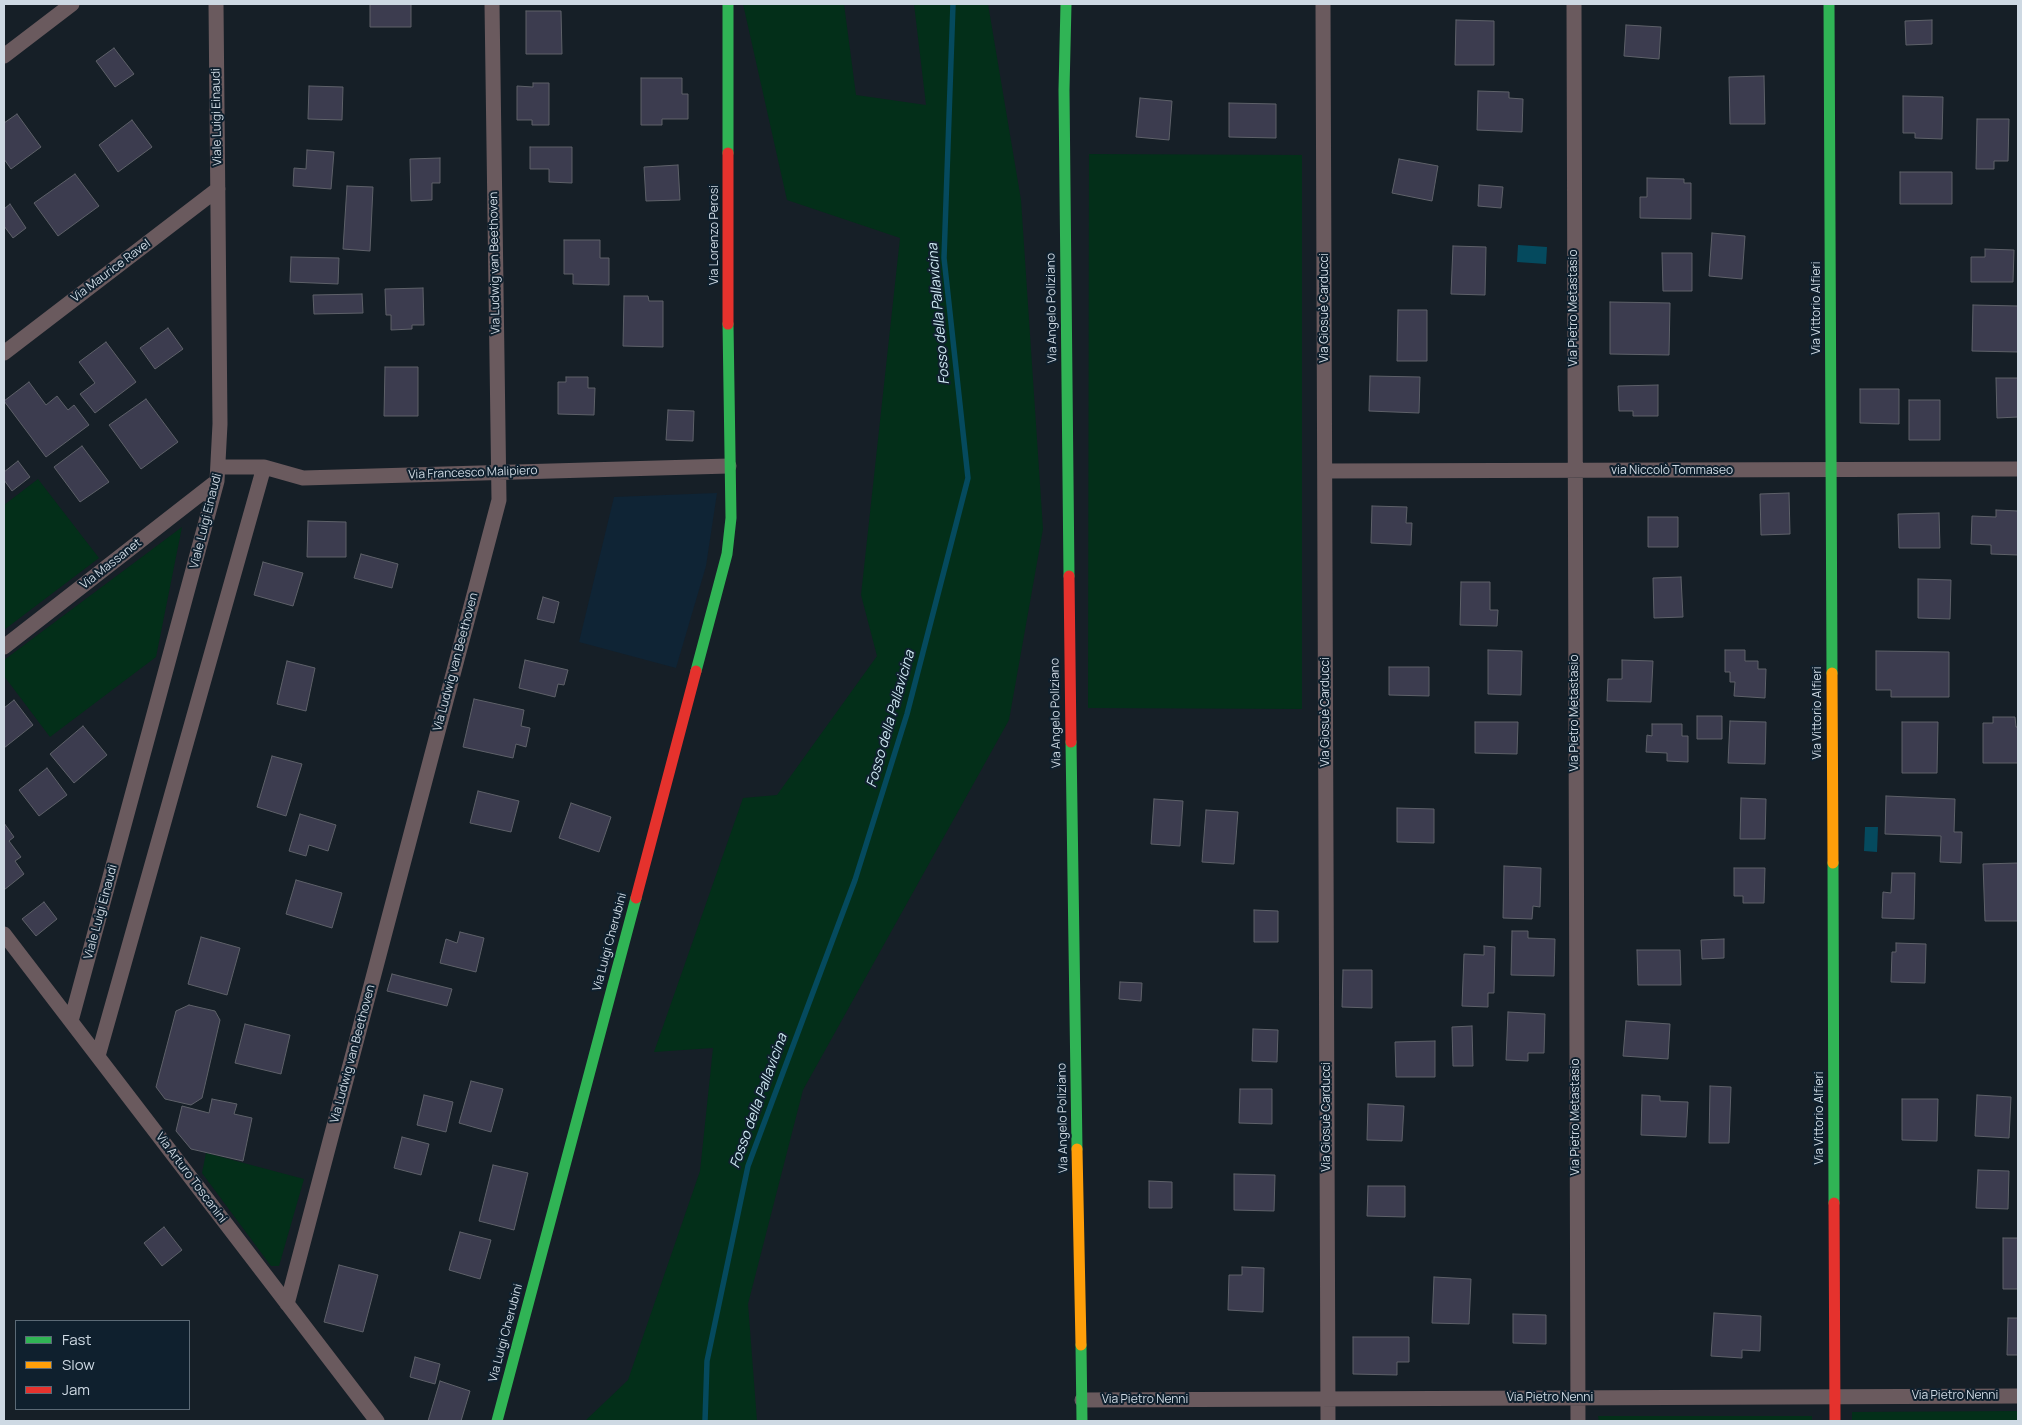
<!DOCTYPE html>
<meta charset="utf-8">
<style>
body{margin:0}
#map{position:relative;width:2022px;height:1425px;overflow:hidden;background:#161f27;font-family:Manrope,sans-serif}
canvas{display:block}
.frame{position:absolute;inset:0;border:5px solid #ced9e3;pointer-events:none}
.legend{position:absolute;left:15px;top:1320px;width:175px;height:90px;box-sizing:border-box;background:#0f202e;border:1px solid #5b6a76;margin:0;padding:6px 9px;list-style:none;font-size:15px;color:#ced9e3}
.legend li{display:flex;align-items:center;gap:10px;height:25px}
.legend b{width:25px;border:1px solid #5b6a76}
</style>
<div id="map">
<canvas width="2022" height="1425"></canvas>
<div class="frame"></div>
<ul class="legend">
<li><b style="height:6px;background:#30b455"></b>Fast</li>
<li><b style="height:6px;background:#ff9f0a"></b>Slow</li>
<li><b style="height:6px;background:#e5322d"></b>Jam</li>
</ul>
</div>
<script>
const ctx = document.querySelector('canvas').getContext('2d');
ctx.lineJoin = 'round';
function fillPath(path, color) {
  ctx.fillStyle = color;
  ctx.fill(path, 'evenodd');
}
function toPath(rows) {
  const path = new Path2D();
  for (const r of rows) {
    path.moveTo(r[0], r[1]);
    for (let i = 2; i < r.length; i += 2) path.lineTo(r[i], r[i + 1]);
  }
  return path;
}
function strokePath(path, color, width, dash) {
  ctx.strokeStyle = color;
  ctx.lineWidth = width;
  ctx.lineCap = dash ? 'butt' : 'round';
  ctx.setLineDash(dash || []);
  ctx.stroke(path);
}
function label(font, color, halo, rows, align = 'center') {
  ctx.font = font + ' Manrope,sans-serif';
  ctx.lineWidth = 4;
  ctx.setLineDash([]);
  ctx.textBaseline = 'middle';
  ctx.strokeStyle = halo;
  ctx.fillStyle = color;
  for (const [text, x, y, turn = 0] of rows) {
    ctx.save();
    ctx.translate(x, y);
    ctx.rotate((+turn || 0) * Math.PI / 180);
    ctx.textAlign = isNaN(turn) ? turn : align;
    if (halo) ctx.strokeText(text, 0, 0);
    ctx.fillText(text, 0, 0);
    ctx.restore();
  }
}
fillPath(toPath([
 [717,493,706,566,676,668,579,642,614,497]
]), '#0f2435');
fillPath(toPath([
 [743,4,844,4,856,95,926,105,914,4,988,4,1021,200,1043,529,1009,720,803,1090,748,1304,757,1421,585,1421,628,1380,700,1171,713,1048,654,1052,743,798,777,795,877,656,861,595,900,238,787,200],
 [1089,154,1302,155,1302,709,1088,708],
 [38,479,99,558,4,630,4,505],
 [182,527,156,657,50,737,4,676,4,660],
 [206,1153,304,1179,279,1266,271,1266,202,1173],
 [2018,1411,2018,1421,1852,1421,1852,1412],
 [1598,1416,1812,1416,1812,1421,1599,1421]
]), '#032f19');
fillPath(toPath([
 [1518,245,1547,247,1546,264,1517,262],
 [1865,827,1878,827,1877,852,1864,851]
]), '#054a5e');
strokePath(toPath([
 [705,1421,707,1361,748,1166,855,880,907,714,968,478,944,258,953,4]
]), '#054a5e', 5.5);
const building = toPath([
 [370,4,411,4,411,27,370,27,370,4],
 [526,11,561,11,562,54,526,54,526,11],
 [1456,20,1494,21,1494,65,1455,65,1456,20],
 [1932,20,1932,44,1906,45,1905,21,1932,20],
 [1626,25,1661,27,1659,59,1624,56,1626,25],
 [114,48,134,74,115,87,96,61,114,48],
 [1764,76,1765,124,1730,124,1729,77,1764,76],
 [641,78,682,78,682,94,688,94,688,119,662,119,662,125,641,125,641,78],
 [533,83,549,83,549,125,532,125,532,120,517,120,517,86,533,87,533,83],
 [309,86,343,87,342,120,308,119,309,86],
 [1478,91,1509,92,1509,98,1523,99,1522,132,1477,130,1478,91],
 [1903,96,1943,97,1942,139,1915,138,1915,133,1903,133,1903,96],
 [1140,98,1172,101,1169,140,1136,137,1140,98],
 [1229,103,1276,104,1276,138,1229,137,1229,103],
 [17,114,41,147,11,169,4,159,4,123,17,114],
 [1977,119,2009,119,2008,161,1994,161,1994,169,1976,169,1977,119],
 [132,120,152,147,118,172,99,145,132,120],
 [530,147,572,147,572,183,549,182,549,169,530,169,530,147],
 [307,150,334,152,331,189,293,186,294,168,306,169,307,150],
 [440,158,440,183,432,183,432,200,411,201,410,159,440,158],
 [1399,159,1438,166,1432,201,1392,193,1399,159],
 [678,165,680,200,646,201,644,167,678,165],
 [1900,172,1952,172,1952,204,1900,204,1900,172],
 [75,174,99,206,58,236,34,203,75,174],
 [1647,178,1684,179,1684,183,1691,183,1691,219,1640,218,1640,197,1647,197,1647,178],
 [1479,185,1503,187,1501,208,1478,206,1479,185],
 [347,186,373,187,370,251,343,249,347,186],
 [10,204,26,228,13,238,4,226,4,209,10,204],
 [1712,233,1745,236,1742,279,1709,276,1712,233],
 [564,240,600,240,600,258,609,258,609,285,573,284,573,274,564,274,564,240],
 [1453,246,1486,247,1485,295,1451,294,1453,246],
 [1985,249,2014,250,2013,282,1971,282,1971,257,1985,257,1985,249],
 [1662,253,1692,253,1692,291,1663,291,1662,253],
 [291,257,339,258,338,284,290,282,291,257],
 [423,288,424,325,412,325,412,329,391,330,391,315,386,315,385,289,423,288],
 [362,294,363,313,314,314,313,295,362,294],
 [624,296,648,296,649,301,663,301,663,347,623,346,624,296],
 [1610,302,1670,303,1669,355,1610,354,1610,302],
 [1973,305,2018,306,2018,352,1972,351,1973,305],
 [1398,310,1427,310,1427,361,1397,361,1398,310],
 [168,328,183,349,155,369,140,348,168,328],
 [106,342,136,382,95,413,80,394,95,383,79,362,106,342],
 [385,367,418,367,418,416,384,416,385,367],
 [1370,376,1420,377,1419,413,1369,411,1370,376],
 [566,377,588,377,588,388,595,388,594,415,558,414,558,382,566,382,566,377],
 [1996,378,2018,378,2018,417,1997,418,1996,378],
 [29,382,46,405,57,396,68,410,74,405,89,425,46,457,4,401,29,382],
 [1658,385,1658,416,1633,416,1633,411,1619,411,1618,386,1658,385],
 [1860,389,1899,389,1899,424,1860,423,1860,389],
 [146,399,178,442,141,469,109,425,146,399],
 [1909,400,1940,400,1940,440,1909,440,1909,400],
 [668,410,694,411,693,441,666,440,668,410],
 [82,446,109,482,80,502,54,467,82,446],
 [18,461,30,477,12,491,4,480,4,472,18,461],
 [1789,493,1790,534,1761,535,1760,494,1789,493],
 [1372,506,1407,507,1406,523,1412,523,1411,545,1371,543,1372,506],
 [1996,510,2018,511,2018,555,1991,554,1991,545,1971,544,1972,516,1996,517,1996,510],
 [1939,513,1940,548,1899,548,1898,514,1939,513],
 [1648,517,1678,517,1678,547,1648,547,1648,517],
 [308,521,346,522,346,557,307,557,308,521],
 [361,554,398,564,392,588,354,578,361,554],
 [263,562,303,573,293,606,254,595,263,562],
 [1681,577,1683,617,1654,618,1653,578,1681,577],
 [1918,579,1951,580,1950,619,1918,618,1918,579],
 [1461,582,1490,582,1490,610,1498,610,1497,626,1460,625,1461,582],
 [543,597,559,602,554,623,537,619,543,597],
 [1488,650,1522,651,1521,695,1488,694,1488,650],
 [1725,650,1745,650,1745,661,1758,661,1758,669,1766,669,1765,698,1734,696,1735,682,1730,682,1730,672,1725,672,1725,650],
 [1876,651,1949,652,1949,697,1891,697,1891,690,1876,690,1876,651],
 [525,660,568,670,564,685,558,684,555,697,519,688,525,660],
 [1622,660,1653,661,1651,702,1607,701,1608,679,1622,679,1622,660],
 [287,661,315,668,306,711,277,704,287,661],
 [1389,667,1429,667,1429,696,1389,695,1389,667],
 [474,699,524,710,521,726,530,728,526,747,516,744,513,758,463,747,474,699],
 [14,700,33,725,4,748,4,708,14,700],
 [1697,716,1722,716,1722,739,1697,739,1697,716],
 [1993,717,2015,717,2016,727,2018,727,2018,763,1983,763,1983,723,1993,723,1993,717],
 [1730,721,1766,722,1765,764,1728,763,1730,721],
 [1475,722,1518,722,1517,754,1475,753,1475,722],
 [1902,722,1938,722,1937,773,1902,773,1902,722],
 [1652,724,1682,724,1682,736,1688,736,1688,762,1667,761,1667,753,1646,752,1647,735,1652,736,1652,724],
 [83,726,107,755,74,783,50,754,83,726],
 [272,756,302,764,286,816,257,807,272,756],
 [47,768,67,795,39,816,19,790,47,768],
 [478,791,519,801,511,832,470,823,478,791],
 [1886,796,1955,799,1954,832,1962,832,1961,863,1940,862,1941,836,1885,834,1886,796],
 [1741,798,1766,799,1765,839,1740,839,1741,798],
 [1154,799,1183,801,1180,846,1151,844,1154,799],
 [571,803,611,817,599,852,559,838,571,803],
 [1397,808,1434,809,1434,843,1397,842,1397,808],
 [1206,810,1238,812,1234,864,1202,862,1206,810],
 [300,814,336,825,328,851,309,845,306,856,289,851,300,814],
 [4,823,14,837,9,841,21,857,15,861,24,874,4,890,4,823],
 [2018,863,2018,921,1985,921,1983,864,2018,863],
 [1504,866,1541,868,1540,907,1533,906,1532,919,1503,918,1504,866],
 [1734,868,1765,868,1764,903,1743,903,1743,896,1734,896,1734,868],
 [1892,873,1915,873,1914,919,1882,918,1883,892,1891,893,1892,873],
 [296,880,342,893,332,928,286,914,296,880],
 [44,902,57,919,36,936,22,919,44,902],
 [1254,910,1278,911,1278,942,1254,942,1254,910],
 [1512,931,1528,931,1528,938,1555,939,1554,976,1511,975,1512,931],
 [460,932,484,938,476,972,440,963,446,939,457,943,460,932],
 [201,937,240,948,227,995,188,984,201,937],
 [1724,939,1724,958,1702,959,1701,940,1724,939],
 [1896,943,1926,944,1925,983,1891,982,1892,952,1896,952,1896,943],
 [1484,946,1495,947,1494,993,1488,993,1488,1007,1462,1006,1464,954,1484,955,1484,946],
 [1637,950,1680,950,1681,985,1638,985,1637,950],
 [1343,970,1372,970,1372,1008,1342,1007,1343,970],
 [392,974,452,989,447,1006,387,991,392,974],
 [1120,982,1142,983,1141,1001,1119,999,1120,982],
 [189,1005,215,1011,220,1020,202,1098,191,1105,165,1099,156,1087,176,1011,189,1005],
 [1508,1012,1545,1014,1544,1053,1528,1053,1528,1061,1506,1060,1508,1012],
 [1626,1021,1670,1024,1668,1059,1623,1056,1626,1021],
 [245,1024,290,1035,281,1074,235,1063,245,1024],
 [1472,1026,1473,1066,1453,1066,1452,1027,1472,1026],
 [1253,1029,1278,1030,1277,1062,1252,1061,1253,1029],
 [1435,1041,1435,1077,1396,1077,1395,1042,1435,1041],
 [471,1081,503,1089,491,1132,459,1123,471,1081],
 [1710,1086,1731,1087,1729,1143,1709,1143,1710,1086],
 [1240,1089,1272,1089,1272,1124,1239,1123,1240,1089],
 [424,1095,453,1102,446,1132,417,1125,424,1095],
 [1642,1095,1660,1096,1660,1101,1688,1102,1686,1137,1641,1135,1642,1095],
 [1977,1095,2011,1097,2009,1138,1975,1136,1977,1095],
 [212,1099,237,1104,234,1114,252,1118,243,1161,191,1149,176,1131,182,1106,209,1113,212,1099],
 [1902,1099,1938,1099,1937,1141,1902,1140,1902,1099],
 [1368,1104,1404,1106,1402,1141,1367,1140,1368,1104],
 [402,1137,429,1144,421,1175,394,1168,402,1137],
 [493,1165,528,1173,514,1230,479,1221,493,1165],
 [1978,1170,2009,1171,2008,1209,1976,1208,1978,1170],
 [1234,1174,1275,1175,1274,1211,1234,1210,1234,1174],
 [1149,1181,1172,1182,1172,1208,1149,1208,1149,1181],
 [1368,1186,1405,1186,1405,1217,1367,1216,1368,1186],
 [164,1227,182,1250,162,1266,144,1243,164,1227],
 [460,1232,491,1240,480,1279,449,1270,460,1232],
 [2003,1238,2018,1238,2018,1289,2003,1289,2003,1238],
 [339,1265,378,1275,363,1332,324,1322,339,1265],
 [1242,1267,1264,1268,1263,1312,1228,1310,1229,1275,1242,1275,1242,1267],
 [1434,1277,1471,1279,1469,1324,1432,1323,1434,1277],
 [1714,1313,1761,1316,1760,1351,1742,1350,1742,1358,1711,1356,1714,1313],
 [1513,1314,1546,1315,1546,1344,1513,1343,1513,1314],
 [2008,1318,2018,1318,2018,1355,2007,1355,2008,1318],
 [1353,1337,1409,1337,1409,1362,1397,1362,1397,1375,1353,1374,1353,1337],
 [415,1357,440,1364,435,1384,410,1377,415,1357],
 [440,1381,470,1391,461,1421,428,1421,440,1381]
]);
fillPath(building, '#3c3c4f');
strokePath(building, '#5e6169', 1);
strokePath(toPath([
 [1323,4,1328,1421],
 [1574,4,1578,1421],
 [4,56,72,4],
 [4,353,218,189],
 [219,467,264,467,303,478,729,466],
 [1325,471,2018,469],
 [4,647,217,481],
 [4,934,377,1421],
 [71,1021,217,481,220,424,216,4],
 [98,1056,264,467],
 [287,1304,499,500,492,4],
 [1082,1400,2018,1396]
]), '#6a5a5e', 15);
strokePath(toPath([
 [728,4,728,153],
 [1066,4,1064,90,1069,576],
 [1829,4,1832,673],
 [696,671,727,554,731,518,728,324],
 [1071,742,1077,1149],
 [1833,863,1834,1203],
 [1081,1345,1082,1421],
 [497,1421,636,898]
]), '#30b455', 11);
strokePath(toPath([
 [1832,673,1833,863],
 [1077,1149,1081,1345]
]), '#ff9f0a', 11);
strokePath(toPath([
 [728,153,728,324],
 [1069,576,1071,742],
 [636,898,696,671],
 [1834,1203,1835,1421]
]), '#e5322d', 11);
label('12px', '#ced9e3', '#0f202e', [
 ["Viale Luigi Einaudi",217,117,-91],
 ["Via Lorenzo Perosi",715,235,-90],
 ["Via Ludwig van Beethoven",495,263,-91],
 ["Via Maurice Ravel",111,271,-37],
 ["Via Angelo Poliziano",1052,308,-91],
 ["Via Giosuè Carducci",1325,308,-90],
 ["Via Pietro Metastasio",1574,308,-90],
 ["Via Vittorio Alfieri",1817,308,-90],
 ["via Niccolò Tommaseo",1672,471],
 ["Via Francesco Malipiero",473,473,-2],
 ["Viale Luigi Einaudi",206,521,-76],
 ["Via Massanet",111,564,-38],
 ["Via Ludwig van Beethoven",456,662,-75],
 ["Via Giosuè Carducci",1326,712,-90],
 ["Via Angelo Poliziano",1056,713,-91],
 ["Via Pietro Metastasio",1575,713,-90],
 ["Via Vittorio Alfieri",1818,713,-90],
 ["Viale Luigi Einaudi",101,912,-75],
 ["Via Luigi Cherubini",610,942,-75],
 ["Via Ludwig van Beethoven",353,1054,-75],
 ["Via Giosuè Carducci",1327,1117,-90],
 ["Via Pietro Metastasio",1576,1117,-90],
 ["Via Angelo Poliziano",1063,1118,-91],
 ["Via Vittorio Alfieri",1820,1118,-90],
 ["Via Arturo Toscanini",191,1178,53],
 ["Via Luigi Cherubini",506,1333,-75],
 ["Via Pietro Nenni",1955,1396],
 ["Via Pietro Nenni",1550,1398],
 ["Via Pietro Nenni",1145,1400]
]);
label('italic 14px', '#cfe9f3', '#0f202e', [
 ["Fosso della Pallavicina",939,314,-95],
 ["Fosso della Pallavicina",891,719,-74],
 ["Fosso della Pallavicina",759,1101,-70]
]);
</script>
